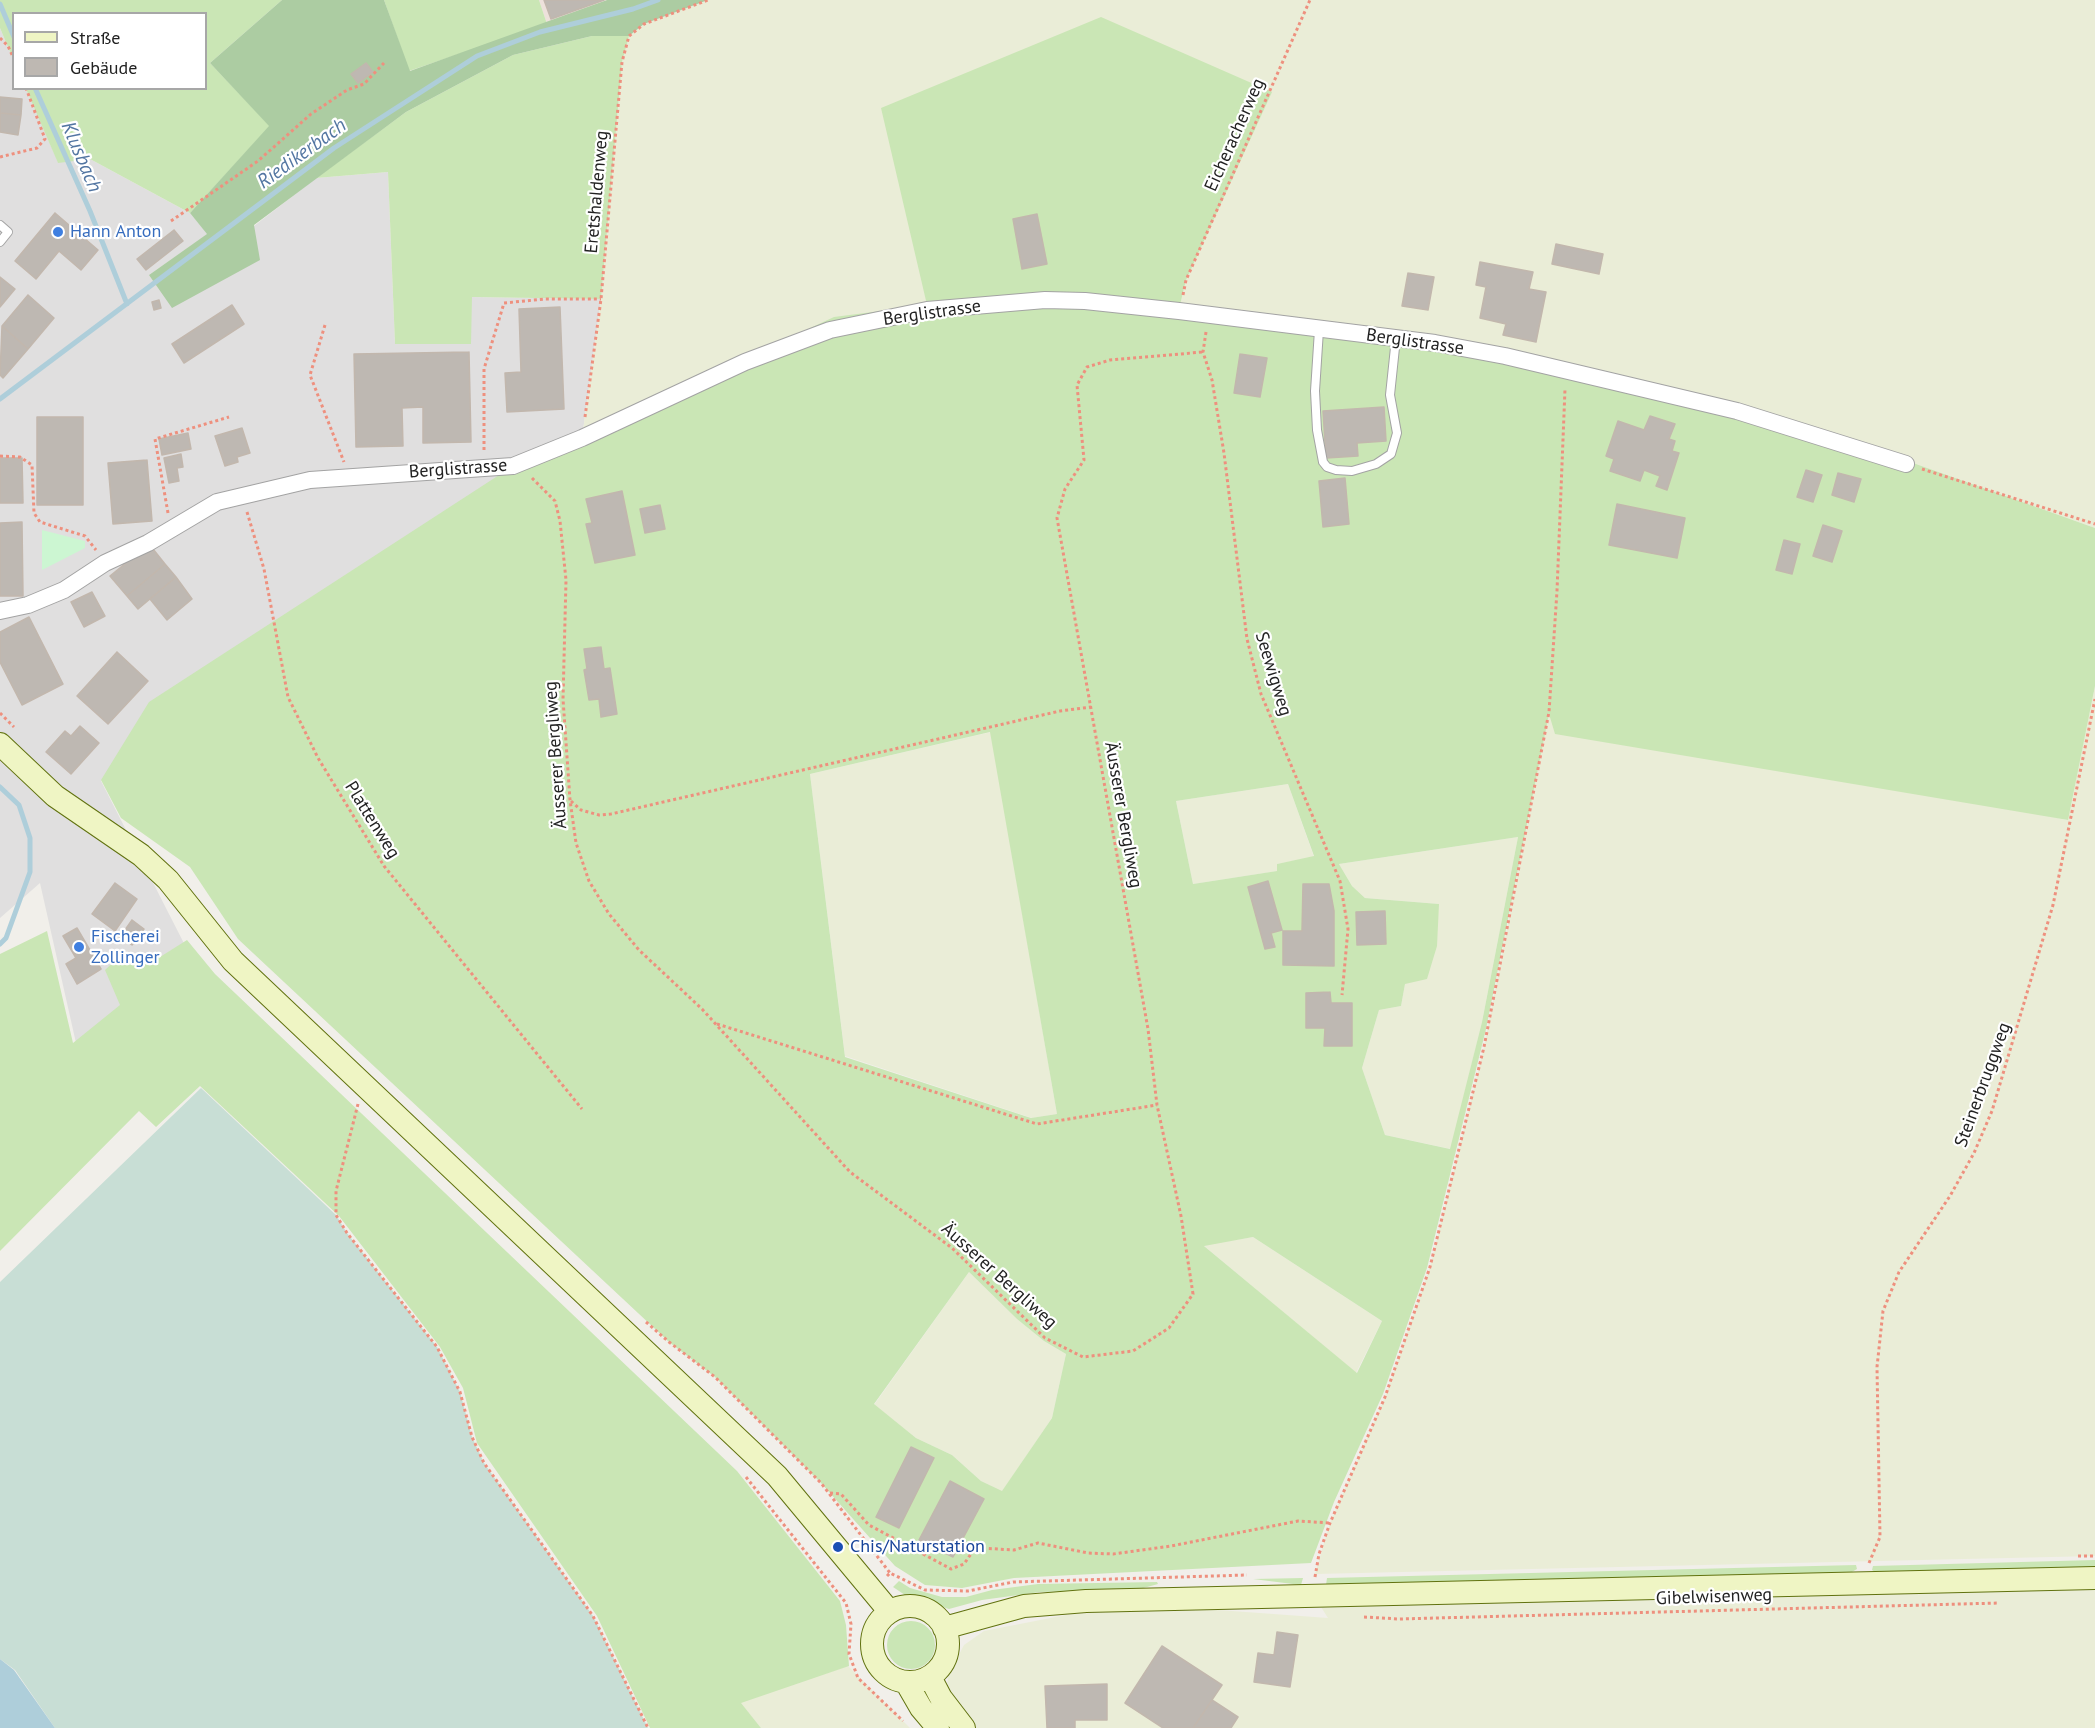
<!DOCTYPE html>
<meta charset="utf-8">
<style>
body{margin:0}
#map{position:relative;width:2095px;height:1728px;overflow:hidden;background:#f1efea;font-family:"PT Sans",sans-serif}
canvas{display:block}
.legend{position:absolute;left:12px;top:12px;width:195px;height:78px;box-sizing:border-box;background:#fff;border:2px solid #a7a7a7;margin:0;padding:8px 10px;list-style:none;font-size:18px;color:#222}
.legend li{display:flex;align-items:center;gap:12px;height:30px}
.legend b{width:30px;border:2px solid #a7a7a7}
</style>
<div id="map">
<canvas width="2095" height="1728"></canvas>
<ul class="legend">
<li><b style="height:8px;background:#eff5c4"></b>Straße</li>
<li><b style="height:16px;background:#beb8b2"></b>Gebäude</li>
</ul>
</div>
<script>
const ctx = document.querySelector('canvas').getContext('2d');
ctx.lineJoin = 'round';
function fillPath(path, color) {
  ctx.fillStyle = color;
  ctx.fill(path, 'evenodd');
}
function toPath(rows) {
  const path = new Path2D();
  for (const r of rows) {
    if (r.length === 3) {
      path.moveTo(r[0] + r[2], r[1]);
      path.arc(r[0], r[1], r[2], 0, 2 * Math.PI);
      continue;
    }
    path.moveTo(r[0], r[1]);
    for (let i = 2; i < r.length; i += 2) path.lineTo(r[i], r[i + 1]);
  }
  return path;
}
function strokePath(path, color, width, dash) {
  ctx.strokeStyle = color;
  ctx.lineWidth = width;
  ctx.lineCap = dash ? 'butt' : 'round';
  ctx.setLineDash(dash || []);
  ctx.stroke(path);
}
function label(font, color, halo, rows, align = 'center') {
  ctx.font = font + ' "PT Sans",sans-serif';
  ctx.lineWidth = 4.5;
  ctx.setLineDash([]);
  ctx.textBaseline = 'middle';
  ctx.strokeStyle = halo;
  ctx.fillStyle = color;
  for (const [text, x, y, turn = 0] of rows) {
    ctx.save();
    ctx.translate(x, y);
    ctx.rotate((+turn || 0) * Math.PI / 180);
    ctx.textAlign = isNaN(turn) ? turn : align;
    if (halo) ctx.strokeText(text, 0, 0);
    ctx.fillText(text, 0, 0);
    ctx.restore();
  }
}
fillPath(toPath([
 [0,28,13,59,14,88,26,89,58,162,90,159,190,213,208,234,149,275,254,226,316,178,388,172,395,344,471,297,601,299,582,438,101,781,192,959,76,1043,40,883,0,918]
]), '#e0dfdf');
fillPath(toPath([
 [539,0,607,0,547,24]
]), '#ede1db');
fillPath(toPath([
 [708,0,2095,0,2095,528,1902,459,1180,305,1186,280,927,305,582,438,601,299,622,62,629,36,644,24],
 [2095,686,2095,1556,1315,1574,1330,1523,1385,1397,1430,1267,1484,1047,1549,712,2067,820],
 [991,732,1057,1114,1032,1118,845,1056,810,774],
 [1288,784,1314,857,1277,864,1278,871,1193,884,1176,801],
 [1518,837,1482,1022,1451,1149,1385,1135,1362,1068,1379,1010,1401,1006,1405,984,1439,904,1365,898,1352,886,1339,864],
 [1253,1237,1382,1321,1356,1373,1203,1245],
 [969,1272,1017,1319,1044,1341,1066,1354,1052,1418,1002,1492,981,1481,952,1455,916,1438,874,1405],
 [2095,1578,2095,1728,974,1728,949,1696,947,1684,949,1674,964,1645,984,1631,1071,1614,1191,1608,1328,1618,1314,1596],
 [848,1666,910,1728,761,1728,739,1702]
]), '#eaedd7');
fillPath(toPath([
 [0,0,282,0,210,63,270,126,190,213,90,159,58,163,26,89,206,88,206,14,14,14,13,59,0,28],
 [384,0,539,0,547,24,409,71],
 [1101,17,1272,92,1186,280,1180,305,1570,367,1902,459,2095,528,2095,686,2068,820,1555,734,1549,714,1486,1029,1427,1268,1383,1394,1334,1502,1311,1563,1014,1578,962,1588,925,1585,895,1566,821,1483,715,1377,669,1342,238,939,190,867,121,818,101,780,149,702,513,466,834,317,927,305,881,108],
 [990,732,1057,1114,1031,1118,845,1057,810,774],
 [1288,784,1314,856,1277,864,1277,871,1193,884,1176,801],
 [1518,837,1482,1022,1450,1149,1385,1135,1362,1068,1379,1010,1401,1006,1405,984,1427,979,1437,946,1439,904,1365,898,1352,886,1339,864],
 [1253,1237,1382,1321,1357,1373,1204,1246],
 [969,1272,1017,1319,1044,1341,1066,1354,1052,1418,1002,1491,981,1481,952,1455,916,1438,874,1404],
 [911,1447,933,1458,898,1528,877,1517],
 [984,1499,953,1557,920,1540],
 [592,36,629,36,622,62,601,299,472,297,471,344,395,344,388,172,316,178,406,112,513,55],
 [47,931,73,1043,120,1005,105,970,121,955,160,957,187,940,215,974,737,1471,840,1601,846,1625,849,1666,741,1703,761,1728,650,1728,597,1616,477,1443,463,1388,440,1347,339,1216,200,1086,156,1127,139,1111,0,1251,0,954],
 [2095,1560,2095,1567,1875,1572,1872,1570,1873,1566],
 [1856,1565,1857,1569,1850,1573,1326,1585,1327,1578],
 [1303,1578,1301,1585,1253,1579],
 [899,1581,910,1588,942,1597,966,1597,992,1590,1038,1584,1157,1582,1158,1584,1136,1590,1040,1592,982,1600,949,1609,905,1595,893,1587],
 [911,1645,24]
]), '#cae6b5');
fillPath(toPath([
 [282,0,384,0,410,71,607,0,708,0,644,24,629,36,592,36,513,55,406,112,254,225,260,260,172,308,149,275,207,234,190,213,269,126,210,63]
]), '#accca2');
fillPath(toPath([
 [201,1088,336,1215,347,1233,437,1347,460,1392,472,1437,484,1463,593,1616,648,1728,55,1728,15,1670,0,1659,0,1282]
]), '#c8ded5');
fillPath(toPath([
 [42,530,85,541,85,548,42,570]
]), '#ccf6d2');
fillPath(toPath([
 [0,1659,14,1670,55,1728,0,1728]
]), '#aeceda');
strokePath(toPath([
 [0,4,14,37],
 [35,88,90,211,127,304],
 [0,399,334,148,477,56,540,32,633,9,658,0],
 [0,787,19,805,30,838,30,872,6,938,0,944]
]), '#aeceda', 5);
const building = toPath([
 [544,0,604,0,551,19,544,0],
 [366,63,373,72,358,83,351,74,366,63],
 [0,97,22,99,21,115,0,113,0,97],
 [0,113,21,115,18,135,0,132,0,113],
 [55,213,98,250,81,270,59,251,36,279,15,261,55,213],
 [1037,214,1047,264,1022,269,1013,219,1037,214],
 [174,230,183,241,146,270,137,259,174,230],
 [1556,244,1603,254,1599,274,1552,264,1556,244],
 [1480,262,1533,272,1529,289,1546,292,1536,342,1503,335,1506,324,1480,318,1486,287,1476,285,1480,262],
 [1408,273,1434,277,1428,310,1402,306,1408,273],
 [0,277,15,289,0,307,0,277],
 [28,295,54,318,28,349,2,326,28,295],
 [159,300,161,308,154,310,152,302,159,300],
 [232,305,244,324,184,363,172,344,232,305],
 [560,307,564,409,507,412,505,373,521,372,519,309,560,307],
 [2,326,28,349,3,378,0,375,2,326],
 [469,352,471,442,423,443,423,407,402,408,403,446,356,447,354,354,469,352],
 [1240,354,1267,358,1260,397,1234,393,1240,354],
 [1384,407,1386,441,1357,443,1358,456,1326,458,1323,411,1384,407],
 [1650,416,1675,424,1669,439,1675,441,1672,451,1679,453,1667,490,1656,486,1660,476,1644,470,1640,481,1610,471,1614,459,1606,456,1618,421,1644,430,1650,416],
 [37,417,83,417,83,505,37,505,37,417],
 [242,428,250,453,237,457,238,462,225,466,215,436,242,428],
 [188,433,191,449,162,455,159,439,188,433],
 [181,454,183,467,177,468,179,481,169,483,164,458,181,454],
 [0,458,22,458,23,503,0,503,0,458],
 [147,460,152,521,113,524,108,463,147,460],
 [1806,470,1822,475,1813,502,1797,497,1806,470],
 [1838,473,1861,479,1854,502,1832,495,1838,473],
 [1345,478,1349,524,1323,527,1319,481,1345,478],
 [622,491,635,555,595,563,586,524,592,523,586,499,622,491],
 [1617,504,1685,518,1677,558,1609,545,1617,504],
 [660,505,665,529,645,533,640,509,660,505],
 [22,522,23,596,0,596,0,523,22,522],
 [1823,525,1842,531,1832,562,1813,556,1823,525],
 [1784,540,1800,544,1792,574,1776,570,1784,540],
 [149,544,165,564,127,596,110,576,149,544],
 [165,564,176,577,138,609,127,596,165,564],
 [176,577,192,599,167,620,150,599,176,577],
 [92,592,105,616,84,627,71,602,92,592],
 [29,617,63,684,22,705,0,662,0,632,29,617],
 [601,647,604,669,610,668,617,714,601,717,599,699,589,700,584,670,587,669,584,649,601,647],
 [117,652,148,681,108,724,77,696,117,652],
 [80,726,99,743,71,774,46,752,65,731,71,736,80,726],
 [1268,881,1282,930,1271,933,1275,947,1265,949,1248,887,1268,881],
 [115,883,137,899,115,931,92,914,115,883],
 [1303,884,1329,884,1334,911,1334,966,1283,965,1283,931,1302,931,1303,884],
 [1385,911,1386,944,1357,945,1356,912,1385,911],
 [132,920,144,929,132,945,120,937,132,920],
 [77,928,101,969,77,984,66,964,76,958,63,936,77,928],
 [1330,992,1331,1003,1352,1003,1352,1046,1324,1046,1325,1028,1306,1028,1306,993,1330,992],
 [911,1447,934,1458,899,1528,876,1517,911,1447],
 [950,1481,984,1499,953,1557,919,1540,950,1481],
 [1277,1632,1298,1635,1290,1687,1254,1682,1258,1653,1274,1655,1277,1632],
 [1162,1646,1222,1685,1193,1728,1163,1728,1125,1703,1162,1646],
 [1107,1684,1107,1720,1075,1720,1075,1728,1047,1728,1045,1686,1107,1684],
 [1212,1700,1238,1717,1231,1728,1193,1728,1212,1700]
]);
fillPath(building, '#beb8b2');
strokePath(building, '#c2b7ad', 1.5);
const lane = toPath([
 [0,225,8,232,0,242],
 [1319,330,1315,391,1317,430,1323,462,1327,467,1336,470,1352,471,1376,464,1391,454,1397,433,1390,395,1396,338]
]);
const street = toPath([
 [0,611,28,605,64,590,105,563,148,543,217,502,310,480,513,466,582,438,745,362,830,330,927,310,1045,300,1085,301,1179,311,1435,343,1505,356,1737,411,1906,464]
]);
const secondary = toPath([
 [0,744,55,796,141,855,168,880,233,961,777,1476,890,1612],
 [910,1644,38],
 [944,1628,1024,1606,1086,1601,2095,1578],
 [930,1677,941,1698,964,1728],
 [906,1682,921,1708,938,1728]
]);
strokePath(lane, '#a3a3a3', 10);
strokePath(street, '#a3a3a3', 18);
strokePath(secondary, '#61720f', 24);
strokePath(toPath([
 [0,38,8,46,14,59],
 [0,157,37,148,45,139,26,88],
 [171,221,258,161,311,114,347,90,364,84,384,63],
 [1183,295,1186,280,1310,0],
 [325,325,310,375,344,462],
 [1206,332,1203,352,1212,380,1224,453,1247,639,1261,694,1340,881,1348,929,1342,995],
 [585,417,601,299,622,62,629,36,644,24,708,0],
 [484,450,484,369,504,303,545,299,601,299],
 [0,456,20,457,32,465,34,513,40,522,85,536,96,550],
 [1922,469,2095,524],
 [532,478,555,501,560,521,566,580,563,699,570,800,576,843,589,881,609,914,639,950,702,1009,850,1172,952,1248,1045,1338,1083,1357,1133,1351,1169,1328,1193,1294,1181,1216,1157,1105,1148,1029,1057,518,1065,489,1084,460,1077,385,1087,367,1110,360,1203,352],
 [247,512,264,569,288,697,318,758,384,866,582,1109],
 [168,513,155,439,229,417],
 [0,713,14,727],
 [571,801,581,810,599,815,611,814,1060,711,1091,707],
 [717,1024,1037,1124,1157,1105],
 [358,1104,336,1191,336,1215,347,1233,437,1347,460,1392,472,1437,484,1463,593,1616,648,1728],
 [646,1322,669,1342,715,1377,821,1483,890,1573],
 [746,1477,846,1603,851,1624,849,1654,858,1678,903,1721],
 [830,1493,841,1494,869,1525,951,1569,964,1564,973,1551,981,1548,1014,1550,1038,1543,1088,1553,1113,1554,1171,1546,1298,1521,1330,1523],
 [2078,1556,2095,1556],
 [1869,1563,1880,1537,1877,1367,1883,1311,1899,1272,1950,1196,1974,1153,1992,1111,2053,905,2095,699],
 [887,1576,890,1573,925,1590,968,1591,1013,1582,1247,1575],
 [1315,1577,1319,1554,1330,1523,1385,1397,1430,1267,1484,1047,1549,712,1557,591,1565,389],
 [1364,1617,1399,1619,1999,1603]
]), '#ee907e', 3, [3, 3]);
strokePath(lane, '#fff', 8);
strokePath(street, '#fff', 16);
strokePath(secondary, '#eff5c4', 22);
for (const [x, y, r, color] of [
 [58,232,6,"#3f7fe0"],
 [79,947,6,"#3f7fe0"],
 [838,1547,6,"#1a4fb4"]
]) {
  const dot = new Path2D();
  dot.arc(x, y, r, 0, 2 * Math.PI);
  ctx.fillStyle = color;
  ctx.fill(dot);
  strokePath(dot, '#fff', 2);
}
label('18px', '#222', '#fff', [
 ["Eicheracherweg",1235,135,-66],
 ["Eretshaldenweg",597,192,-85],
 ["Berglistrasse",932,313,-8],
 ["Berglistrasse",1415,342,8],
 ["Berglistrasse",458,469,-4],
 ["Seewigweg",1273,674,73],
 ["Äusserer Bergliweg",556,755,-94],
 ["Äusserer Bergliweg",1123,815,80],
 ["Plattenweg",372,820,58],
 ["Steinerbruggweg",1983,1085,-70],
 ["Äusserer Bergliweg",999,1276,42],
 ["Gibelwisenweg",1714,1597,-2]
]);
label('18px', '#366cbe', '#fff', [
 ["Hann Anton",70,232],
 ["Fischerei",91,937],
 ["Zollinger",91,958]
], 'left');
label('18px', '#164399', '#fff', [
 ["Chis/Naturstation",850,1547]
], 'left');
label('italic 20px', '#5376a2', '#fff', [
 ["Riedikerbach",302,154,-36],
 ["Klusbach",81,157,67]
]);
</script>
